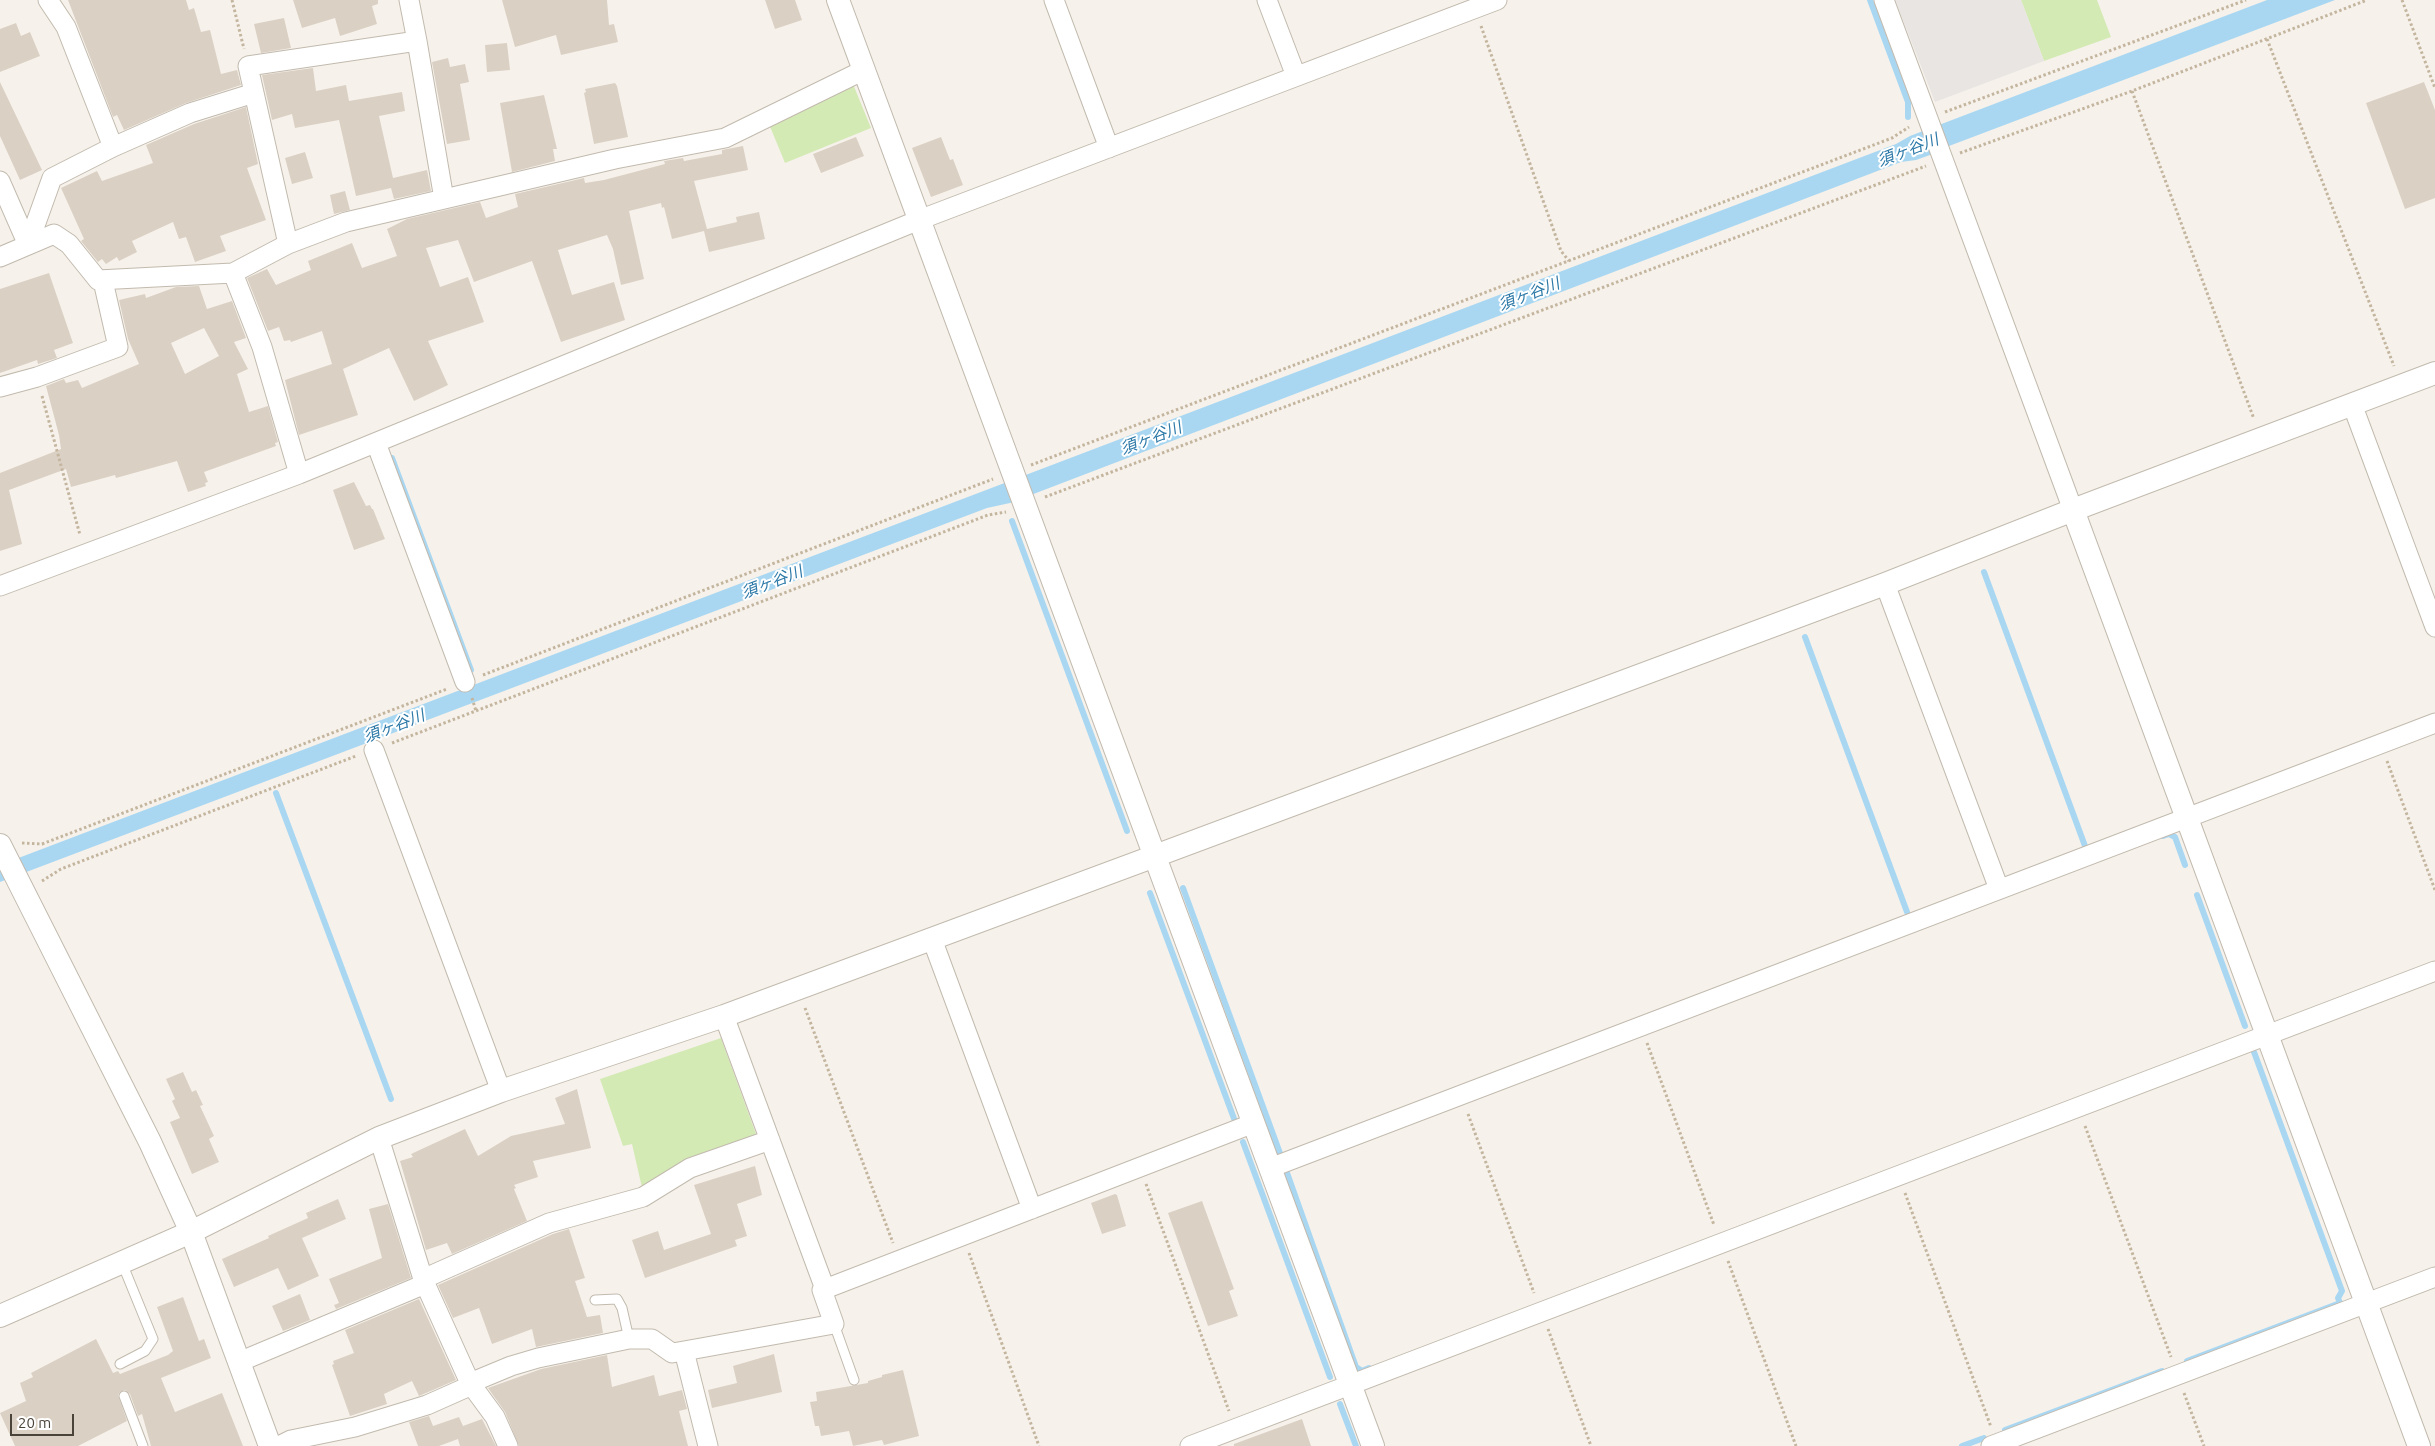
<!DOCTYPE html>
<meta charset="utf-8">
<style>
body{margin:0}
#map{position:relative;width:2435px;height:1446px;overflow:hidden;background:#f6f2eb;font-family:Ubuntu,sans-serif}
canvas{display:block}
.scale{position:absolute;left:10px;top:1414px;width:64px;height:22px;box-sizing:border-box;border:2px solid #4a4339;border-top:0;padding-left:6px;font-size:15px;line-height:18px;white-space:nowrap;color:#4a4339;-webkit-text-stroke:4px #fff;paint-order:stroke}
</style>
<div id="map">
<canvas width="2435" height="1446"></canvas>
<div class="scale">20 m</div>
</div>
<script>
const ctx = document.querySelector('canvas').getContext('2d');
ctx.lineJoin = 'round';
function fillPath(path, color) {
  ctx.fillStyle = color;
  ctx.fill(path, 'evenodd');
}
function toPath(rows) {
  const path = new Path2D();
  for (const r of rows) {
    path.moveTo(r[0], r[1]);
    for (let i = 2; i < r.length; i += 2) path.lineTo(r[i], r[i + 1]);
  }
  return path;
}
function strokePath(path, color, width, dash) {
  ctx.strokeStyle = color;
  ctx.lineWidth = width;
  ctx.lineCap = dash ? 'butt' : 'round';
  ctx.setLineDash(dash || []);
  ctx.stroke(path);
}
function label(font, color, halo, rows, align = 'center') {
  ctx.font = font + ' Ubuntu,"Noto Sans JP",sans-serif';
  ctx.lineWidth = 4;
  ctx.setLineDash([]);
  ctx.textBaseline = 'middle';
  ctx.strokeStyle = halo;
  ctx.fillStyle = color;
  for (const [text, x, y, turn = 0] of rows) {
    ctx.save();
    ctx.translate(x, y);
    ctx.rotate((+turn || 0) * Math.PI / 180);
    ctx.textAlign = isNaN(turn) ? turn : align;
    if (halo) ctx.strokeText(text, 0, 0);
    ctx.fillText(text, 0, 0);
    ctx.restore();
  }
}
fillPath(toPath([
 [2021,0,2097,0,2111,37,2044,61],
 [853,84,871,128,785,163,769,124],
 [721,1038,756,1134,755,1142,643,1192,632,1144,623,1146,600,1079]
]), '#d4eab5');
fillPath(toPath([
 [1895,0,2021,0,2044,61,1935,102]
]), '#e8e5e3');
fillPath(toPath([
 [2267,0,2335,0,1949,146,1930,155,1916,160,1901,162,1010,503,987,508,0,882,0,865,1896,144,1910,136]
]), '#a9d7f2');
strokePath(toPath([
 [1870,0,1908,102,1908,117],
 [392,458,471,670],
 [1012,521,1127,831],
 [1984,572,2085,846],
 [1805,637,1907,912],
 [276,793,391,1099],
 [2163,836,2169,834,2175,837,2185,865],
 [1183,888,1281,1156],
 [1150,893,1236,1124],
 [2197,895,2245,1026],
 [1243,1142,1330,1377],
 [1286,1170,1356,1367,1362,1371,1369,1368],
 [2187,1361,2340,1303,2338,1298,2342,1291,2254,1052],
 [1340,1404,1356,1446],
 [2005,1430,2162,1371],
 [1962,1446,1984,1438]
]), '#a9d7f2', 6);
fillPath(toPath([
 [68,0,186,0,189,10,194,8,201,32,210,30,221,74,237,70,241,85,186,103,124,130,117,115,113,117],
 [293,0,378,0,378,4,372,6,377,24,340,36,335,18,302,28],
 [502,0,607,0,609,25,614,24,618,42,561,55,556,35,515,47],
 [765,0,795,0,802,20,775,29],
 [284,18,291,48,261,53,254,24],
 [16,23,21,36,30,32,40,56,0,72,0,29],
 [507,43,510,70,487,72,485,45],
 [448,58,450,67,465,64,469,82,460,84,470,140,447,144,432,62],
 [313,68,316,91,346,85,349,101,402,92,405,111,379,116,393,178,427,170,431,191,394,199,391,188,356,196,339,120,295,128,292,114,272,120,262,75],
 [0,82,42,170,20,180,0,136],
 [2424,82,2435,110,2435,198,2405,209,2366,103],
 [615,83,617,86,628,137,594,144,584,93,586,92,585,89],
 [544,95,557,149,553,149,555,161,512,172,500,103],
 [246,107,258,164,247,168,266,220,220,236,226,251,195,262,186,237,179,239,173,222,132,241,137,252,119,261,117,257,106,264,102,259,98,262,81,241,84,239,61,188,97,171,102,181,153,163,146,145,194,124],
 [856,137,864,156,821,173,813,154],
 [941,137,950,160,953,159,963,185,931,197,912,148],
 [743,146,748,170,694,181,707,229,737,222,736,217,759,212,765,239,709,252,704,231,672,239,664,207,662,208,661,203,629,211,644,279,621,285,613,249,607,235,558,250,572,295,614,282,625,320,561,342,532,261,474,282,458,240,426,248,440,287,468,277,484,322,428,341,448,385,414,401,389,348,343,369,358,415,299,435,285,380,332,364,322,331,291,342,290,340,284,341,279,327,268,331,247,278,267,269,276,285,311,270,308,261,352,243,362,268,397,256,387,229,407,219,480,202,486,218,518,207,515,194,584,178,585,183,604,180,665,164,664,161,683,158,684,161,722,154,722,150],
 [305,152,313,178,292,184,285,158],
 [345,191,350,210,334,214,330,195],
 [49,273,73,343,54,350,57,358,38,364,37,360,0,373,0,289],
 [199,286,207,309,232,301,246,338,234,342,248,369,237,374,249,412,268,406,278,442,275,443,276,446,204,472,208,482,205,483,206,486,188,492,177,461,116,478,115,475,71,487,66,469,9,490,22,544,0,551,0,473,61,449,59,435,46,386,64,379,66,383,78,380,82,388,139,364,128,339,119,300,145,294,146,298,176,287],
 [204,328,219,356,185,374,171,343],
 [354,482,366,506,370,505,372,509,373,509,385,539,354,550,333,490],
 [183,1072,192,1092,196,1090,203,1105,200,1106,214,1136,209,1139,219,1162,192,1174,170,1122,180,1118,172,1101,175,1099,166,1079],
 [577,1089,591,1148,533,1161,538,1177,514,1185,516,1188,514,1189,527,1221,452,1254,447,1243,426,1250,400,1161,413,1157,411,1154,465,1129,478,1156,511,1136,565,1124,555,1098],
 [755,1166,762,1195,737,1204,747,1236,735,1240,737,1246,645,1278,632,1240,658,1231,664,1250,711,1234,694,1185],
 [1115,1194,1117,1195,1126,1226,1102,1234,1091,1203],
 [338,1199,346,1219,302,1238,319,1276,288,1290,278,1268,234,1287,222,1259,269,1238,268,1236,308,1218,306,1213],
 [1202,1201,1234,1289,1229,1291,1238,1316,1208,1326,1168,1213],
 [388,1204,411,1278,336,1309,334,1305,339,1303,329,1279,382,1258,369,1209],
 [569,1229,585,1278,575,1281,587,1317,600,1315,603,1333,536,1347,532,1329,492,1344,479,1308,453,1318,438,1285,553,1234],
 [300,1294,310,1320,283,1331,272,1306],
 [183,1297,199,1341,204,1339,211,1358,161,1378,175,1412,222,1393,243,1446,151,1446,142,1414,138,1416,130,1394,125,1390,120,1392,118,1395,127,1421,78,1446,15,1446,0,1413,26,1401,20,1383,33,1377,31,1373,96,1339,113,1373,118,1371,120,1374,168,1355,173,1351,157,1307],
 [419,1299,456,1380,419,1396,412,1381,384,1394,387,1404,350,1416,332,1365,334,1364,333,1361,354,1353,345,1330],
 [774,1354,782,1392,712,1408,708,1390,737,1383,733,1366],
 [607,1355,612,1387,654,1375,659,1396,682,1390,687,1409,679,1411,688,1446,519,1446,505,1412,488,1388,541,1369],
 [903,1370,919,1436,884,1445,882,1440,853,1446,849,1431,821,1436,819,1426,815,1426,810,1402,817,1401,816,1392,868,1383,868,1381,882,1377,882,1375],
 [429,1416,433,1426,459,1417,463,1426,482,1419,496,1446,460,1446,458,1439,439,1446,418,1446,409,1422],
 [1302,1419,1311,1446,1234,1446,1234,1444]
]), '#dbd0c4');
const service = toPath([
 [595,1300,617,1299,622,1308,629,1339],
 [834,1324,854,1380],
 [120,1364,145,1351,153,1339,122,1263],
 [124,1396,143,1446]
]);
const minor = toPath([
 [48,0,66,27,113,147],
 [1054,0,1109,148],
 [1267,0,1296,76],
 [1884,0,2073,510],
 [417,41,444,199],
 [0,181,28,245],
 [288,244,248,66,417,41,409,0],
 [28,245,52,178,113,147,190,113,254,93],
 [0,257,54,234,69,244,98,280,233,273,288,244,346,222,615,159,725,138,864,70],
 [233,273,262,347,299,474],
 [0,387,37,377,118,347,103,281],
 [2352,404,2435,627],
 [376,443,465,682],
 [1885,584,1999,889],
 [0,586,299,474,919,220,1497,0],
 [374,750,501,1091],
 [932,939,1032,1209],
 [379,1138,423,1279,470,1383,495,1417,508,1446],
 [1270,1168,2435,723],
 [423,1279,549,1223,643,1197,690,1168,770,1140],
 [825,1289,1254,1123],
 [239,1362,425,1284],
 [470,1383,511,1366,538,1358,629,1339,652,1339,672,1353,684,1351],
 [279,1446,291,1440,355,1427,427,1405,472,1385],
 [708,1446,684,1351,834,1324,822,1290,825,1289,724,1016],
 [1190,1446,2435,971],
 [1991,1446,2435,1277]
]);
const tertiary = toPath([
 [838,0,1373,1446],
 [2073,510,2419,1446],
 [0,845,150,1142,191,1232,270,1446],
 [0,1316,191,1232,379,1138,501,1091,724,1016,1155,856,1885,584,2073,510,2435,373]
]);
strokePath(service, '#c2baae', 11);
strokePath(minor, '#c2baae', 21);
strokePath(tertiary, '#c2baae', 24);
strokePath(toPath([
 [232,0,244,49],
 [2402,0,2435,88],
 [1481,26,1561,251,1569,261],
 [2267,39,2394,366],
 [2132,91,2254,419],
 [1945,112,2246,0],
 [1960,153,2132,91,2367,0],
 [42,396,80,535],
 [1031,465,1892,138,1909,127],
 [1045,497,1926,166],
 [483,675,993,479],
 [472,698,476,711],
 [392,743,988,515,1006,512],
 [2387,761,2435,890],
 [22,843,42,844,447,689],
 [42,881,61,869,356,756],
 [805,1008,893,1243],
 [1647,1043,1714,1225],
 [1468,1114,1534,1293],
 [2085,1126,2171,1357],
 [1146,1184,1229,1411],
 [1905,1193,1991,1427],
 [969,1253,1039,1446],
 [1728,1261,1796,1446],
 [1548,1329,1591,1446],
 [2184,1393,2204,1446]
]), '#c4b59f', 3, [2.5, 2.5]);
strokePath(service, '#fff', 9);
strokePath(minor, '#fff', 19);
strokePath(tertiary, '#fff', 22);
label('italic 16px', '#2c79a8', '#fff', [
 ["須ヶ谷川",1908,150,-21],
 ["須ヶ谷川",1529,294,-21],
 ["須ヶ谷川",1151,438,-21],
 ["須ヶ谷川",772,582,-21],
 ["須ヶ谷川",394,726,-21]
]);
</script>
